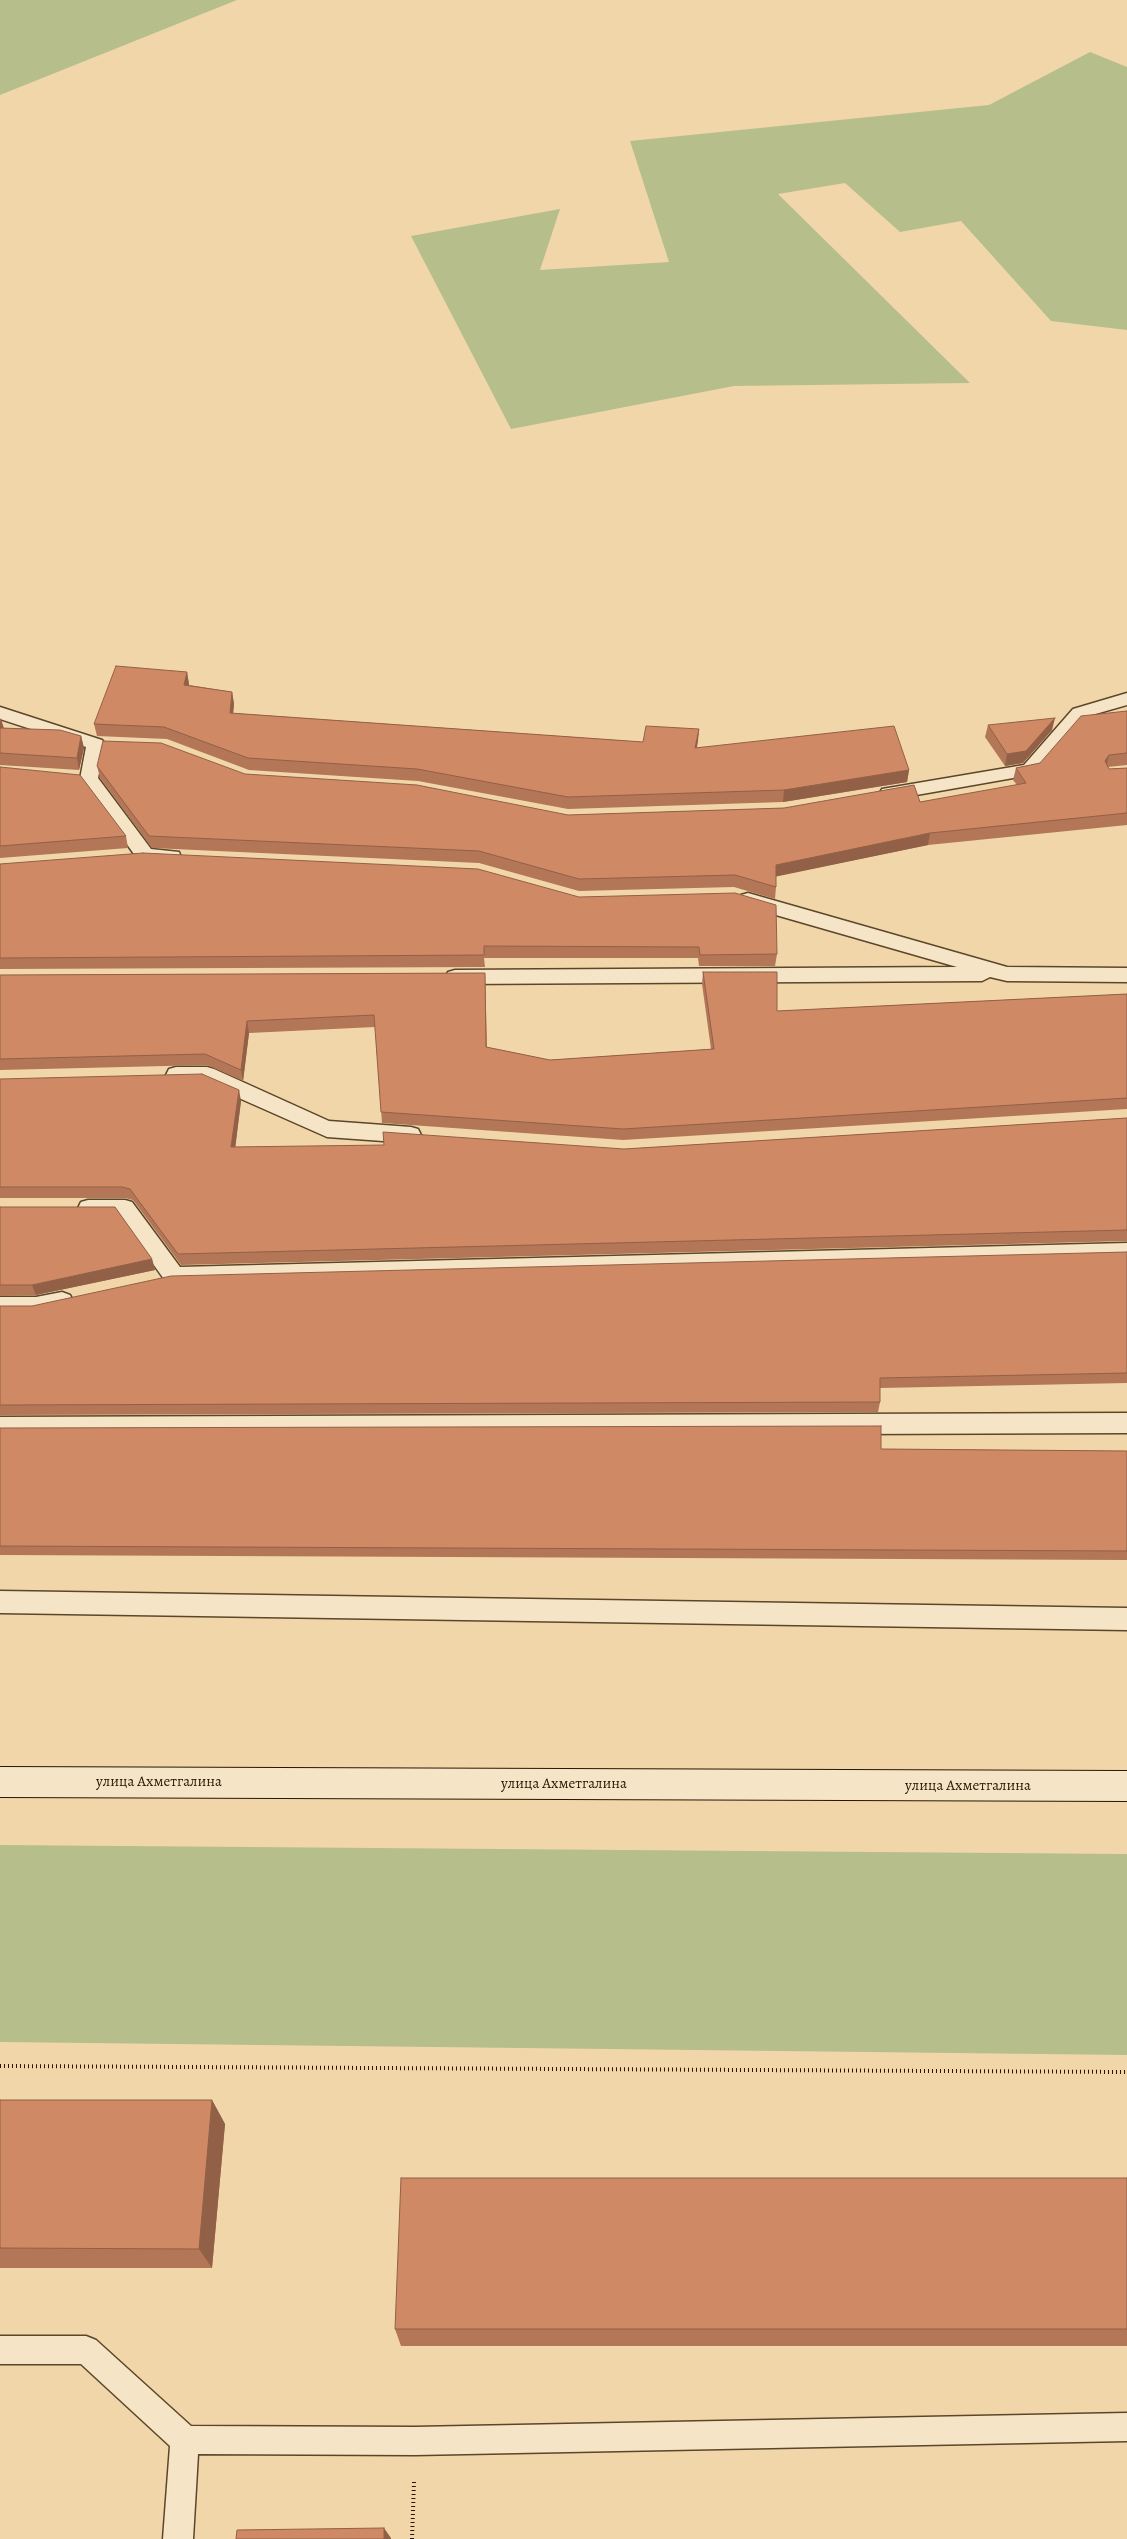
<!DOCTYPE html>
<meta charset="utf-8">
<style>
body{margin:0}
canvas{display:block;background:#f1d6a9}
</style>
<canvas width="1127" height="2539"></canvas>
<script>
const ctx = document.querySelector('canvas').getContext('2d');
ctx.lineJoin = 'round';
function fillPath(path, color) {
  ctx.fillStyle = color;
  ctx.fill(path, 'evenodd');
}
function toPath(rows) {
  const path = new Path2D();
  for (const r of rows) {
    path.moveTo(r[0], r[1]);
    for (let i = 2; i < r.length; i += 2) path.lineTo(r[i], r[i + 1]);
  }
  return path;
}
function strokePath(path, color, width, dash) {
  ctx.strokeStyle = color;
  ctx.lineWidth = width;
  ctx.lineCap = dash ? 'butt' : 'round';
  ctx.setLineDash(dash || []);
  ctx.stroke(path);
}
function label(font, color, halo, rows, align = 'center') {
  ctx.font = font + ' Alegreya,serif';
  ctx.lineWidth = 4.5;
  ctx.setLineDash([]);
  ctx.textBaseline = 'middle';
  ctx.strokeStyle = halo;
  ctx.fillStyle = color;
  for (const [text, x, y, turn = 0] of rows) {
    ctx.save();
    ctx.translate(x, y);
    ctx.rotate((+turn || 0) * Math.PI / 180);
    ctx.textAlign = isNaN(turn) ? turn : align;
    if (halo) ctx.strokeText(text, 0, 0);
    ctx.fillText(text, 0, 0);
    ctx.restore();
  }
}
fillPath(toPath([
 [0,0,237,0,0,95],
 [1090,52,1127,67,1127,330,1051,321,961,221,900,232,845,183,778,194,970,383,734,386,511,429,411,236,560,209,540,270,669,262,630,141,989,105],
 [0,1845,1127,1854,1127,2055,0,2042]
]), '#b6bf8b');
const lane = toPath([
 [1127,693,1127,705,1085,717,1036,774,888,800,882,799,879,794,882,789,888,788,1024,765,1073,709,1127,693],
 [0,707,102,740,105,744,98,778,151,849,179,852,181,857,179,862,172,864,139,861,80,779,86,747,0,719,0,707],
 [748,893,1007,967,1127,968,1127,982,1007,981,990,977,982,981,455,984,448,982,445,977,448,972,455,970,957,967,741,905,739,900,741,895,748,893],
 [176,1067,207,1067,214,1069,329,1121,411,1127,418,1129,421,1135,418,1141,411,1143,327,1137,205,1083,176,1083,169,1081,166,1075,169,1069,176,1067],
 [88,1200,125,1200,132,1202,180,1267,1127,1243,1127,1261,174,1285,166,1282,119,1216,88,1216,81,1214,78,1208,81,1202,88,1200],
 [62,1292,70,1295,73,1301,70,1307,36,1315,0,1315,0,1297,36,1297,62,1292],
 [1127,1413,1127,1433,0,1437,0,1417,1127,1413],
 [0,1591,1127,1608,1127,1630,0,1613,0,1591],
 [0,2336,86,2336,96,2340,191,2426,415,2427,1127,2413,1127,2441,415,2455,198,2454,193,2539,163,2539,170,2446,81,2364,0,2364,0,2336]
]);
const secondary = toPath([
 [0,1767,1127,1771,1127,1801,0,1797,0,1767]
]);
strokePath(lane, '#5b462a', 3);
strokePath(secondary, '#291600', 2);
strokePath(toPath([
 [0,2066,1127,2072],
 [412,2539,414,2482]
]), '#291600', 4, [1, 3]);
fillPath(lane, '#f6e4c7');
fillPath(secondary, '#f6e4c7');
fillPath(toPath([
 [187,672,189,685,232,692,234,704,233,713,643,742,699,729,697,748,909,770,907,782,783,802,568,809,418,781,249,770,167,739,97,736,94,724],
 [1127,711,1127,765,1108,767,1109,769,1127,768,1127,825,928,845,776,876,776,887,775,899,734,887,579,891,479,863,152,848,100,778,97,766,245,774,568,815,784,808,920,802,1017,785,1013,780,1016,768,1040,763],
 [0,718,4,728,81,736,84,748,79,770,0,765,0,766],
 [988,725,1052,730,1023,763,1005,766,985,737],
 [0,767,126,836,128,848,0,858],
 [0,864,777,954,775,966,699,966,698,958,484,958,485,967,0,969],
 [703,972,777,1011,1127,994,1127,1109,623,1140,382,1123,375,1027,249,1033,243,1081,207,1065,0,1070,0,975,485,973,487,1047,550,1060,711,1049,702,984],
 [0,1079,241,1101,235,1147,624,1149,1127,1118,1127,1241,181,1265,133,1200,125,1198,0,1198],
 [0,1207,152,1259,155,1270,36,1295,0,1296],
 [1127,1252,1127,1383,880,1388,880,1402,878,1412,0,1415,0,1306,32,1306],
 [0,1428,881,1449,1127,1451,1127,1560,0,1555],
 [0,2100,212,2100,225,2124,212,2268,0,2268],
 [1127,2178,1127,2346,401,2346,395,2329]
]), '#b37657');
fillPath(toPath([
 [187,672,189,684,186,697,184,685],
 [232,692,234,704,232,725,230,713],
 [1,718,4,730,0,733,0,723],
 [1055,718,1052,730,1023,763,1005,766,1007,754],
 [699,729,698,741,694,760,695,748],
 [81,736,84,748,79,770,77,758],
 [1109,755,1106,767,1105,761],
 [909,770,907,782,783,802,784,790],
 [930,833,928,845,774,877,776,865],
 [247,1021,249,1033,243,1081,241,1070],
 [239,1090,241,1101,234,1158,231,1147],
 [152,1259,155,1270,36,1295,32,1285],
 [212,2100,225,2124,212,2268,199,2249],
 [384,2528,391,2538,391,2539,384,2539]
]), '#926047');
const building = toPath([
 [116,666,187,672,184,685,232,692,230,713,643,742,646,726,699,729,695,748,894,726,909,770,784,790,568,797,417,769,248,758,164,727,94,724,116,666],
 [1127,711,1127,753,1109,755,1105,761,1109,769,1127,768,1127,813,930,833,776,865,776,887,735,875,579,879,479,851,149,836,97,766,103,741,161,743,245,774,417,785,568,815,784,808,914,785,920,802,1026,783,1016,768,1040,763,1081,716,1127,711],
 [1055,718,1026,751,1007,754,988,725,1055,718],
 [0,728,60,730,81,736,77,758,0,753,0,728],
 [0,767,80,775,126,836,0,846,0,767],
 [143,853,478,869,579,897,735,893,776,905,777,954,700,955,699,947,484,946,484,955,0,958,0,864,143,853],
 [703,972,777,972,777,1011,1127,994,1127,1098,623,1129,381,1112,374,1015,247,1021,241,1070,205,1054,0,1059,0,975,485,973,486,1047,550,1060,714,1049,703,972],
 [202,1074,239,1090,231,1147,384,1145,383,1132,624,1149,1127,1118,1127,1230,178,1254,130,1189,122,1187,0,1187,0,1079,202,1074],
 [0,1207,115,1207,152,1259,32,1285,0,1285,0,1207],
 [1127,1252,1127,1373,880,1378,880,1402,0,1405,0,1306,32,1306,171,1276,1127,1252],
 [881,1426,881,1449,1127,1451,1127,1551,0,1546,0,1428,881,1426],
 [0,2100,212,2100,199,2249,0,2248,0,2100],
 [401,2178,1127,2178,1127,2329,395,2329,401,2178],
 [384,2528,384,2539,236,2539,237,2530,384,2528]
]);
fillPath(building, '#d08965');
strokePath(building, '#926047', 1);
label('15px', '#291600', '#f6e4c7', [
 ["улица Ахметгалина",159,1782],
 ["улица Ахметгалина",564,1784],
 ["улица Ахметгалина",968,1786]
]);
</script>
